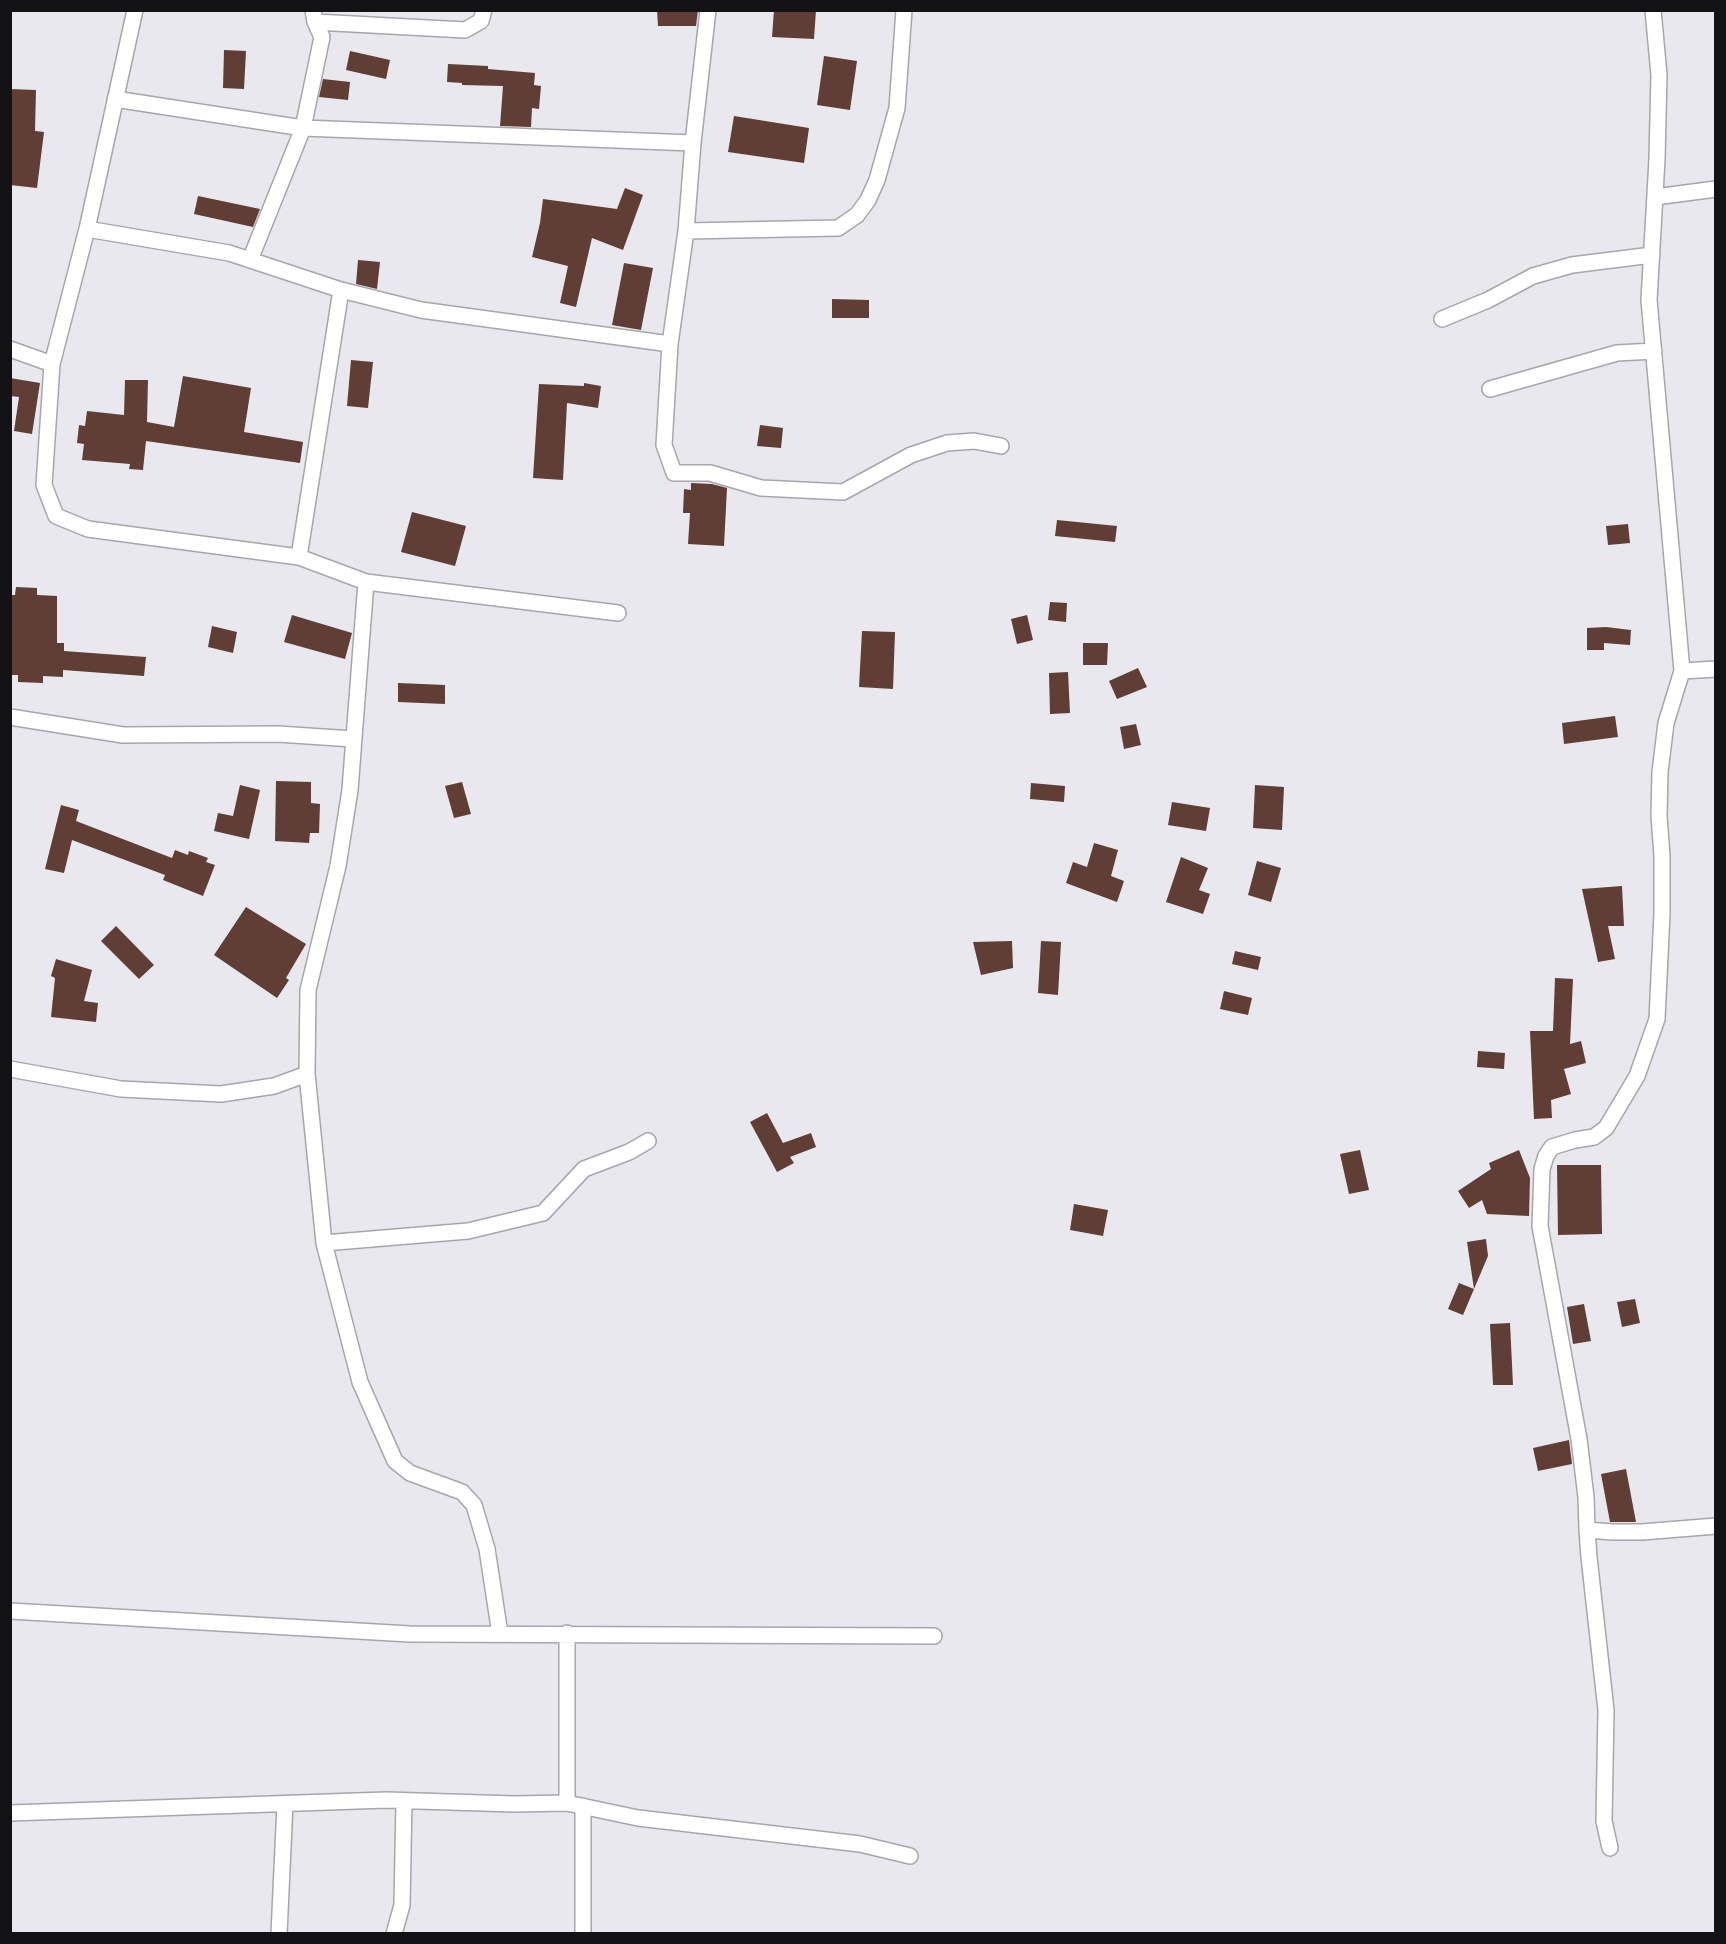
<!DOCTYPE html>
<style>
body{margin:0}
#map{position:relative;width:1726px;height:1944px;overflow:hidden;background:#e9e8ef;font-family:"Alegreya Sans",sans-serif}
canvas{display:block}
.frame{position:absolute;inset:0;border:12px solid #131315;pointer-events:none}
</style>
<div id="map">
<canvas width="1726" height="1944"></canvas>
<div class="frame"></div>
</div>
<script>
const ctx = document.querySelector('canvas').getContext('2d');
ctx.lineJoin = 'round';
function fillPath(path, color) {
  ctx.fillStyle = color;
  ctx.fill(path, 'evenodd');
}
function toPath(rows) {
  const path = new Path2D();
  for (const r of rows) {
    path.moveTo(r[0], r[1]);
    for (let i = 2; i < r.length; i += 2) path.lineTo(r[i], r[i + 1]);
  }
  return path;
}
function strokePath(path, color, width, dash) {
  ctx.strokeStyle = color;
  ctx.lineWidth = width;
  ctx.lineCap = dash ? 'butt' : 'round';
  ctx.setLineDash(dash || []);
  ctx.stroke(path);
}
fillPath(toPath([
 [657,10,698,10,696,26,658,26],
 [774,10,816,10,814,39,772,37],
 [224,50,246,51,244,89,223,88],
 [350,51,390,60,386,79,346,70],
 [824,56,857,61,850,110,817,105],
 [448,64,488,66,488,69,535,73,534,85,541,86,539,109,532,108,531,127,500,126,503,86,462,85,462,83,447,82],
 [323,79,350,82,348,100,319,97],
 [10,89,36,90,35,131,44,132,37,188,10,185],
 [734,116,809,128,804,163,728,152],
 [625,188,643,195,623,250,592,238,576,307,560,303,568,266,532,257,540,223,543,199,617,209],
 [198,196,260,209,253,227,194,214],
 [358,260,380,262,377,289,356,284],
 [624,263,653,268,641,330,612,325],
 [832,299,869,300,869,318,832,318],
 [351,360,373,362,368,408,347,406],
 [183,376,251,388,244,432,303,442,300,463,146,441,143,470,129,469,130,464,82,460,84,444,77,443,79,425,85,426,87,411,124,415,125,380,148,380,147,422,174,427],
 [10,378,40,383,32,434,14,431,19,397,10,396],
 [584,383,601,386,598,408,567,403,563,480,533,478,539,384,584,386],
 [760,425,783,428,781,448,757,446],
 [691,483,712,484,727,488,724,546,688,544,690,513,683,513,684,489,691,490],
 [412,512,466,526,455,566,401,552],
 [1057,520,1117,526,1115,542,1055,536],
 [1628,524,1630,543,1608,545,1606,526],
 [16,587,37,588,37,595,57,596,57,643,64,643,64,651,146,657,144,676,63,670,63,677,43,676,43,683,18,682,18,675,10,675,10,595,15,595],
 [1050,602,1067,603,1066,622,1048,620],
 [292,615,352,633,345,659,284,642],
 [1027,615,1033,640,1017,644,1011,619],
 [212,626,237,632,233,653,208,647],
 [1606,627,1631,630,1630,645,1604,643,1604,650,1587,650,1587,628],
 [862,631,895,632,893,689,859,687],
 [1083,643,1108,643,1107,665,1083,665],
 [1138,668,1147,687,1117,699,1109,681],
 [1068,672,1070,713,1050,714,1049,673],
 [398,683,445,685,445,704,398,702],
 [1615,716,1618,737,1564,744,1562,723],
 [1136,724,1141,745,1124,749,1120,727],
 [276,781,311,782,311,803,320,804,319,833,310,833,309,843,275,841],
 [462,782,471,814,454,818,445,786],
 [1031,783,1065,786,1064,802,1030,799],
 [240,785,260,790,249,839,214,831,218,813,233,816],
 [1255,785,1284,787,1282,830,1253,828],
 [1172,802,1210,808,1206,831,1168,825],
 [61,805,79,810,76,821,172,858,175,850,188,855,189,851,208,858,206,862,215,865,203,896,163,880,165,875,72,840,64,873,45,869],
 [1094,843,1118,850,1111,876,1124,881,1117,902,1066,883,1073,862,1087,867],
 [1181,857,1208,868,1199,890,1210,894,1203,914,1166,902],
 [1257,861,1281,868,1271,902,1248,895],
 [1622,886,1624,926,1608,926,1615,959,1598,962,1582,889],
 [246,907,306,944,286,978,289,980,277,998,214,955],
 [116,926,154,965,139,979,101,941],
 [1012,941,1013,968,981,975,973,942],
 [1041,941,1061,942,1058,995,1038,993],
 [1235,951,1261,957,1258,970,1232,964],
 [56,959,92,970,84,1001,98,1003,96,1022,51,1017,55,978,51,976],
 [1555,978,1573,979,1570,1044,1581,1041,1586,1063,1564,1069,1571,1094,1551,1100,1552,1118,1534,1119,1530,1031,1553,1031],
 [1224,991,1252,998,1248,1015,1220,1009],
 [1478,1051,1505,1053,1504,1069,1477,1067],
 [767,1113,783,1143,811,1133,816,1147,790,1157,794,1163,777,1172,750,1122],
 [1360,1150,1369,1190,1349,1194,1340,1154],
 [1519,1150,1530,1178,1529,1216,1487,1214,1482,1200,1469,1208,1458,1191,1491,1169,1489,1163],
 [1557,1165,1601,1165,1602,1234,1558,1235],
 [1074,1204,1108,1210,1103,1236,1070,1230],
 [1486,1239,1488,1256,1463,1315,1448,1309,1459,1283,1474,1289,1467,1242],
 [1635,1299,1640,1323,1622,1327,1617,1302],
 [1584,1304,1591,1341,1573,1344,1567,1307],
 [1510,1323,1513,1385,1493,1385,1490,1324],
 [1569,1440,1572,1464,1538,1471,1533,1448],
 [1626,1469,1636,1522,1610,1522,1601,1474]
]), '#603d35');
const minor = toPath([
 [708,10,693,143,686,231,670,344,664,445,674,473,710,473,761,488,843,492,911,455,947,443,974,441,1001,446],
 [1653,10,1659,75,1657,159,1649,300,1682,671,1666,723,1660,772,1659,816,1662,856,1662,913,1657,1019,1637,1076,1606,1128,1594,1137,1575,1140,1552,1147,1546,1156,1542,1169,1540,1226,1579,1439,1586,1497,1587,1530,1613,1532,1642,1532,1716,1526],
 [315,22,465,30,481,21,484,10],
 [115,99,303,128,693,143],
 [1655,197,1716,189],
 [87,229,229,253,341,290,421,310,670,344],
 [686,231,838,228,857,215,868,200,877,180,897,108,904,10],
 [250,260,303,128,322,37,315,22,313,10],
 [1442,319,1488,300,1533,276,1572,265,1652,255],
 [10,349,52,364,87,229,135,10],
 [52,364,44,485,56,516,88,529,299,557,366,582,618,613],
 [1490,389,1617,353,1654,351],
 [299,557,341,290],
 [1682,671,1716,669],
 [10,717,123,735,278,734,353,739],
 [10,1069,121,1089,221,1094,274,1086,307,1074,308,990,338,866,350,790,366,582],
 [307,1074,324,1243,360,1382,395,1461,410,1473,462,1492,474,1505,487,1549,500,1634],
 [324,1243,468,1231,543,1213,584,1169,629,1152,648,1141],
 [1587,1530,1589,1557,1606,1710,1604,1821,1610,1848],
 [10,1611,410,1634,934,1636],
 [567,1803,567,1633],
 [583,1806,583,1934],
 [10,1813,386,1800,514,1804,567,1803,638,1818,860,1844,910,1856],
 [279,1934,285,1804],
 [394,1934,402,1905,404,1801]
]);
strokePath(minor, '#a6a6ac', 18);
strokePath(minor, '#fff', 15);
</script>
